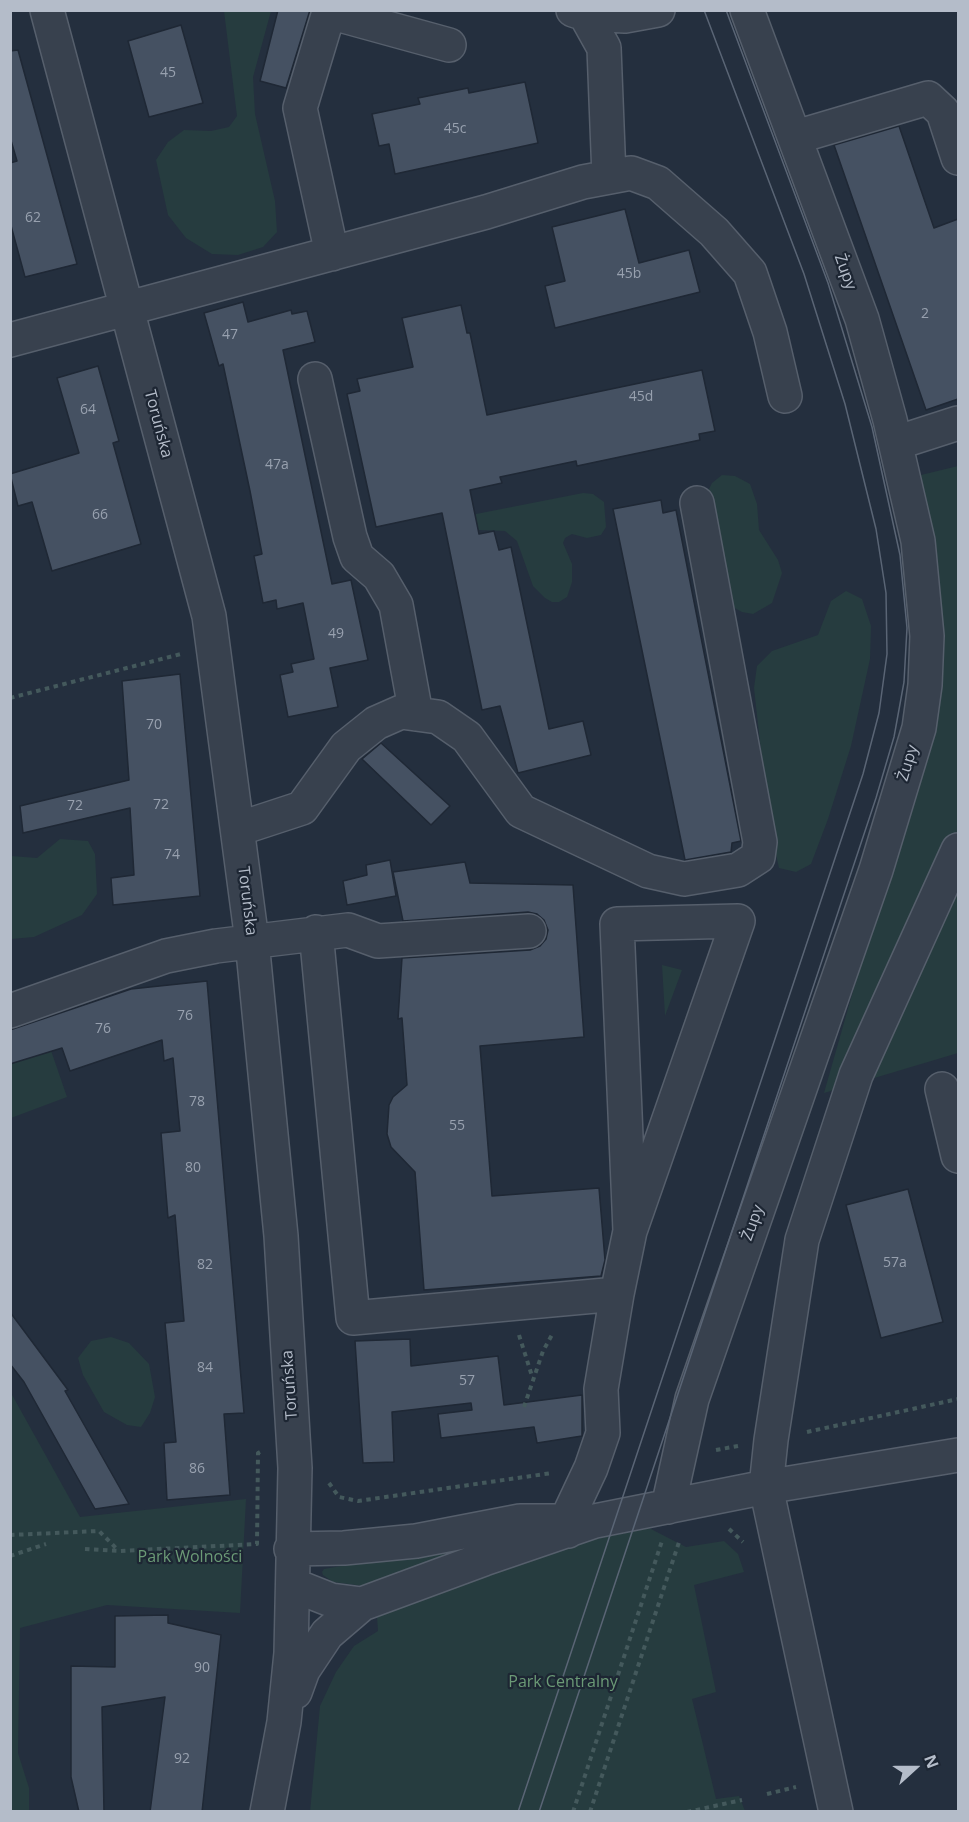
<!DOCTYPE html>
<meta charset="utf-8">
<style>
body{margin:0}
#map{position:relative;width:969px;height:1822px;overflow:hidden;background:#242f3e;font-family:"Open Sans",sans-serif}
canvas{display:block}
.frame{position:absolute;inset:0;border:12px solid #b4bcc9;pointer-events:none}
.north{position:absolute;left:885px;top:1738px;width:60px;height:60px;-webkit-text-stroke:4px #1d2633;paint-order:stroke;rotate:69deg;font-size:16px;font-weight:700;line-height:24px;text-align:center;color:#b4bcc9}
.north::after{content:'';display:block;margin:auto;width:21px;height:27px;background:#b4bcc9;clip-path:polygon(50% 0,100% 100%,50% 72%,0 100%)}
</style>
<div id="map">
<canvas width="969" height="1822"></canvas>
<div class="frame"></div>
<div class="north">N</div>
</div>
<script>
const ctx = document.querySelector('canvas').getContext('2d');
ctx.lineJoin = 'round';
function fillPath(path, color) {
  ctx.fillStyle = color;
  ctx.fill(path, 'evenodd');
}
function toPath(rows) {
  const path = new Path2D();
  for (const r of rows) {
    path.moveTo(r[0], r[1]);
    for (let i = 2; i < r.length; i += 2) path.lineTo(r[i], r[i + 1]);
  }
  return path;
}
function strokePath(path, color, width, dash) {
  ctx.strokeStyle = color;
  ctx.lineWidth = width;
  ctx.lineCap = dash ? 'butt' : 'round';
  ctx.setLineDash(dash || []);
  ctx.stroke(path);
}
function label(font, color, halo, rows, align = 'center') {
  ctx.font = font + ' "Open Sans",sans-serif';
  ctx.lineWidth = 4.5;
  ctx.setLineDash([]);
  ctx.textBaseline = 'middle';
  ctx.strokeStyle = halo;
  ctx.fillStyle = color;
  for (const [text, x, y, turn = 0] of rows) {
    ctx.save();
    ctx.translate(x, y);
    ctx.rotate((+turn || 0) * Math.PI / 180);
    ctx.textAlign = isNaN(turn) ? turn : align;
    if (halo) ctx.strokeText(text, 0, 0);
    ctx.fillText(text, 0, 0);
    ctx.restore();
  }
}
fillPath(toPath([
 [224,11,271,11,253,77,255,114,275,201,277,232,263,247,238,255,212,254,186,238,168,215,156,160,168,142,184,130,211,131,229,127,237,116],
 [958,466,958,1053,824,1093,877,907,897,859,931,741,942,690,938,589,921,475],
 [722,475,735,476,750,484,757,504,759,530,778,560,782,573,772,603,753,614,742,612,727,604,705,497,712,483],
 [583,493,593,494,604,502,606,527,601,535,587,538,572,534,565,538,563,543,572,564,572,582,567,597,559,602,552,602,545,598,533,586,517,541,505,531,478,530,468,524,471,515],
 [846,591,862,599,871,626,870,659,851,746,828,819,811,864,796,872,779,868,769,823,754,688,757,666,772,651,818,635,831,601],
 [60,839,88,841,95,854,97,894,82,915,34,937,11,939,11,856,37,858],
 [662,965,682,970,665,1016],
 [46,1036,67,1097,11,1118,11,1064,35,1056,31,1041],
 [111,1337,129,1343,149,1364,155,1397,150,1413,141,1427,127,1425,104,1412,83,1375,78,1358,91,1341],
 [11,1393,80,1517,246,1499,240,1613,107,1605,20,1628,18,1753,29,1788,29,1812,10,1811],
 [649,1528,686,1547,724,1541,738,1554,744,1572,694,1585,716,1692,692,1699,716,1799,739,1796,745,1811,310,1812,320,1706,336,1672,354,1646,378,1631,377,1617,429,1593,557,1547],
 [445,1553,448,1555,442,1560,364,1586,333,1582,323,1575,322,1572,324,1569,347,1565]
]), '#263c3f');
const building = toPath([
 [278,10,310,10,286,88,260,81,278,10],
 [181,25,203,103,149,117,128,41,181,25],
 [18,50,77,264,25,277,10,222,10,163,17,161,10,137,10,51,18,50],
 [525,82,538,143,395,174,389,144,379,146,372,114,420,104,418,98,468,88,469,93,525,82],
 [899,126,934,228,958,219,958,399,926,410,834,145,899,126],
 [625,209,639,263,689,250,700,292,555,328,545,286,565,281,552,227,625,209],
 [243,302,248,322,291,310,292,314,307,311,315,342,283,350,332,584,351,580,368,660,330,668,338,707,288,717,280,675,293,672,291,664,314,659,303,603,277,609,276,600,263,603,254,556,262,554,250,491,223,364,219,366,204,313,243,302],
 [461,305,467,333,470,333,487,415,702,370,715,431,699,434,700,440,577,466,576,461,500,477,502,483,470,490,479,534,494,531,499,550,511,547,549,729,583,721,591,755,518,773,500,706,482,710,442,513,376,527,347,394,360,391,357,379,413,367,402,318,461,305],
 [98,366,119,441,113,443,141,544,52,571,32,502,18,506,10,474,79,453,57,378,98,366],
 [661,500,663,513,676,510,741,841,732,843,731,852,685,860,613,509,661,500],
 [180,674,200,896,113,905,111,878,134,875,130,808,23,833,20,806,129,780,122,681,180,674],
 [381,743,450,806,431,825,362,759,381,743],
 [390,860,396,896,347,905,343,881,367,875,366,865,390,860],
 [465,862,470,883,573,885,584,1037,480,1046,492,1196,599,1188,605,1260,601,1276,424,1290,415,1172,391,1147,387,1134,389,1105,393,1097,407,1085,402,1018,398,1019,402,958,530,950,540,946,546,939,548,930,544,920,537,914,528,912,403,921,393,872,465,862],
 [207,981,244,1413,224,1414,230,1495,167,1500,164,1443,176,1442,165,1323,184,1321,175,1215,168,1218,161,1133,180,1131,173,1058,164,1061,162,1040,70,1071,62,1048,10,1064,10,1030,131,989,207,981],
 [908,1189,943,1322,881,1338,846,1205,908,1189],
 [10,1312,68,1390,65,1391,129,1504,95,1509,24,1382,10,1364,10,1312],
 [410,1339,411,1366,498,1356,504,1405,582,1395,582,1436,537,1443,534,1427,441,1438,438,1414,472,1410,471,1403,392,1412,394,1462,363,1463,355,1341,410,1339],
 [168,1615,168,1623,221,1635,202,1812,150,1812,165,1697,102,1707,104,1812,79,1812,71,1777,71,1666,115,1667,115,1616,168,1615]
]);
fillPath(building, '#455162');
strokePath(building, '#1f2835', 1.5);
const minor = toPath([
 [47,10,209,616,252,941,281,1236,295,1468,291,1653,284,1722,267,1812],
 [573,10,585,14,625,16,658,10],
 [585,14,604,48,609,177],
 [796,137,928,98,943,112,958,158],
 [332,254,300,108,329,12,449,45],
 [10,340,486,212,583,182,631,173,658,183,714,232,750,273,770,332,785,396],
 [315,379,350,537,357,557,379,576,396,605,416,714],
 [896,443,958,423],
 [238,829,302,808,346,747,376,723,401,712,438,717,467,737,521,811,648,871,684,879,738,870,758,857,760,842,697,503],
 [316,932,353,1318,617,1294,630,1231,738,921,617,924,630,1231],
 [10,1011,166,956,216,946,348,930,378,941,529,931],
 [942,1089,958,1156],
 [668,1507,692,1399,876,870,919,728,925,685,927,636,918,541,890,420,862,319,747,10],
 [568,1531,566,1521,591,1468,603,1433,601,1389,617,1294],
 [291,1549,344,1548,416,1541,520,1521,570,1521],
 [293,1585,331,1600,362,1604],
 [295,1692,303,1670,327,1634,362,1604,484,1559,595,1521,766,1487,958,1455],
 [836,1812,766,1487,771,1440,802,1240,856,1075,958,850]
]);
strokePath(minor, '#565f6c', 36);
strokePath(toPath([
 [10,698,181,654],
 [519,1335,532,1376],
 [524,1407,543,1351,553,1333],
 [807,1432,958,1399],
 [716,1450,738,1446],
 [329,1483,339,1497,358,1501,552,1473],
 [729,1529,743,1542],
 [10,1535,99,1531,118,1550],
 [85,1549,119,1551,257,1544,258,1453,260,1452],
 [10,1556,46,1544],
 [767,1794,796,1787],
 [573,1812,662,1541],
 [590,1812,680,1539],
 [687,1812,742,1800]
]), '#44595c', 4, [4.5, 4.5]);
strokePath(minor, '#38414e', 33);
strokePath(toPath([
 [518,1812,863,774,879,713,887,654,886,593,876,529,845,404,804,274,704,10],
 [539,1812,876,798,894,737,904,682,907,628,900,555,872,427,828,283,726,10]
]), '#5a6575', 1.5);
label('14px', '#98a1af', null, [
 ["45",168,73],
 ["45c",455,129],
 ["62",33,218],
 ["45b",629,274],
 ["2",925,314],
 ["47",230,335],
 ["45d",641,397],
 ["64",88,410],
 ["47a",277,465],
 ["66",100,515],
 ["49",336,634],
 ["70",154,725],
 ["72",161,805],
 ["72",75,806],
 ["74",172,855],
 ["76",185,1016],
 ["76",103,1029],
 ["78",197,1102],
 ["55",457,1126],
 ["80",193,1168],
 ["57a",895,1263],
 ["82",205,1265],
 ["84",205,1368],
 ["57",467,1381],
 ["86",197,1469],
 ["90",202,1668],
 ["92",182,1759]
]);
label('16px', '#b4bcc9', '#1d2633', [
 ["Żupy",845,272,70],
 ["Toruńska",158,424,75],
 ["Żupy",908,763,-73],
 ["Toruńska",247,901,83],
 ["Żupy",753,1223,-70],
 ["Toruńska",290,1385,-94]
]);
label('16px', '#6b9a76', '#1d2633', [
 ["Park Wolności",190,1557],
 ["Park Centralny",563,1682]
]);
</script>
